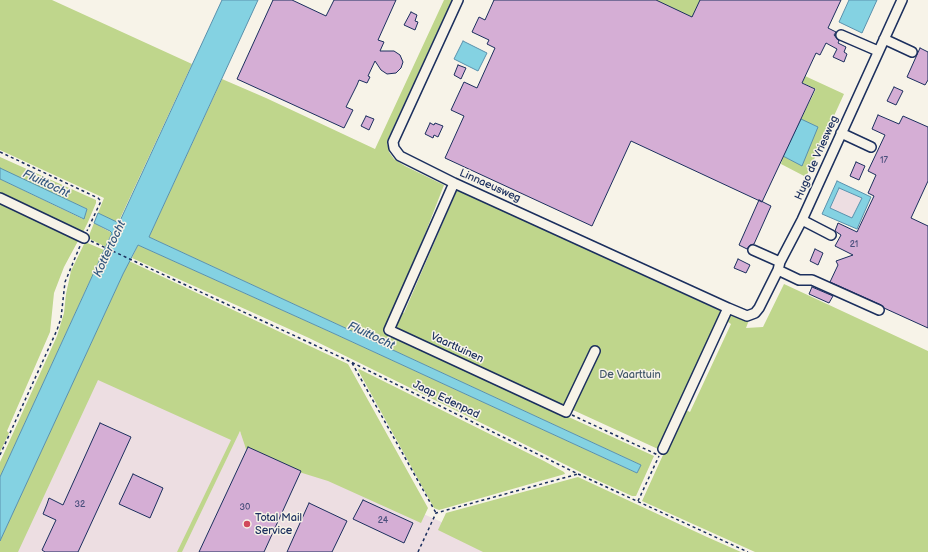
<!DOCTYPE html>
<style>
body{margin:0}
canvas{display:block;background:#f7f3e8}
</style>
<canvas width="928" height="552"></canvas>
<script>
const ctx = document.querySelector('canvas').getContext('2d');
ctx.lineJoin = 'round';
function fillPath(path, color) {
  ctx.fillStyle = color;
  ctx.fill(path, 'evenodd');
}
function toPath(rows) {
  const path = new Path2D();
  for (const r of rows) {
    path.moveTo(r[0], r[1]);
    for (let i = 2; i < r.length; i += 2) path.lineTo(r[i], r[i + 1]);
  }
  return path;
}
function strokePath(path, color, width, dash) {
  ctx.strokeStyle = color;
  ctx.lineWidth = width;
  ctx.lineCap = dash ? 'butt' : 'round';
  ctx.setLineDash(dash || []);
  ctx.stroke(path);
}
function label(font, color, halo, rows, align = 'center') {
  ctx.font = font + ' "Balsamiq Sans",sans-serif';
  ctx.lineWidth = 3;
  ctx.setLineDash([]);
  ctx.textBaseline = 'middle';
  ctx.strokeStyle = halo;
  ctx.fillStyle = color;
  for (const [text, x, y, turn = 0] of rows) {
    ctx.save();
    ctx.translate(x, y);
    ctx.rotate((+turn || 0) * Math.PI / 180);
    ctx.textAlign = isNaN(turn) ? turn : align;
    if (halo) ctx.strokeText(text, 0, 0);
    ctx.fillText(text, 0, 0);
    ctx.restore();
  }
}
fillPath(toPath([
 [839,188,862,198,852,219,830,208],
 [70,357,509,552,0,552,0,477]
]), '#eddee2');
fillPath(toPath([
 [0,0,52,0,192,64,118,223,98,213,104,198,0,150],
 [444,0,452,0,387,141,389,152,394,159,405,166,444,185,425,234,383,332,654,456,636,496,632,496,590,477,540,452,309,338,132,258,138,245,335,334,637,473,641,465,149,237,222,79,266,98,375,149],
 [655,0,701,0,690,23,844,94,806,177,781,164,783,156,801,165,801,119,816,89,680,27],
 [0,157,96,200,96,203,88,222,82,234,0,196,0,179,83,219,87,209,0,169],
 [457,190,721,311,721,316,658,449,390,326,397,310,404,313],
 [0,204,47,225,78,241,64,267,54,293,50,332,7,431,9,433,0,452],
 [94,223,112,233,106,247,88,238],
 [85,242,104,250,0,477,0,462,57,336,64,313,66,294,71,271],
 [129,261,348,364,428,508,421,523,328,481,299,472,246,449,240,431,182,552,177,552,231,440,98,380,18,552,0,552,0,541],
 [784,284,928,351,928,552,755,552,642,501,684,409,690,412,731,324,725,320,730,313,749,320,746,328,763,327],
 [359,369,544,461,564,472,565,474,439,510,434,508,358,370],
 [578,477,707,537,741,552,483,552,438,530,446,513]
]), '#bfd68c');
const water = toPath([
 [222,0,258,0,149,237,641,465,637,473,335,334,138,245,123,274,0,541,0,477,112,233,110,231,94,223,98,213,119,223,222,0],
 [849,0,877,0,862,33,839,22,849,0],
 [463,41,487,53,478,71,454,59,463,41],
 [801,119,818,127,802,166,783,156,801,119],
 [0,168,87,209,84,219,0,179,0,168],
 [837,181,871,197,857,229,822,214,837,181],
 [839,188,862,198,852,218,830,208,839,188]
]);
fillPath(water, '#84d2e2');
strokePath(water, '#5a91ad', 1);
const building = toPath([
 [273,0,292,0,326,16,334,0,396,0,378,40,384,42,380,51,394,51,400,55,403,62,401,68,396,73,387,74,381,70,375,61,368,76,370,77,367,83,359,80,357,85,346,107,353,110,344,128,237,79,273,0],
 [494,0,656,0,692,17,700,0,841,0,828,28,836,32,834,35,839,41,838,43,846,47,844,52,847,54,844,62,833,57,837,49,826,43,820,55,816,53,802,83,815,89,762,202,631,141,592,226,445,158,464,116,451,110,464,82,477,88,495,48,487,44,489,40,472,32,479,17,485,20,494,0],
 [411,12,417,15,415,21,418,22,415,30,404,25,411,12],
 [920,48,928,52,928,80,925,85,907,77,920,48],
 [458,65,466,68,461,79,454,75,458,65],
 [894,87,903,91,896,105,887,101,894,87],
 [878,115,899,124,903,116,928,127,928,181,911,218,928,226,928,328,884,308,881,305,830,282,838,265,836,261,853,255,835,246,841,235,835,231,838,223,857,232,874,196,868,193,876,175,868,171,885,135,872,129,878,115],
 [366,116,374,119,369,130,361,126,366,116],
 [430,123,434,125,435,123,443,126,438,137,434,135,433,138,425,134,430,123],
 [856,162,865,166,859,180,850,176,856,162],
 [759,200,771,206,754,244,750,245,747,249,739,245,759,200],
 [815,249,823,253,818,265,810,261,815,249],
 [738,259,750,265,746,273,734,268,738,259],
 [812,287,833,296,829,303,809,294,812,287],
 [100,423,131,437,78,552,45,552,42,550,56,520,43,514,47,504,49,498,63,505,100,423],
 [248,447,301,471,264,552,199,552,248,447],
 [133,474,163,488,150,518,119,504,133,474],
 [363,500,413,523,404,543,353,519,363,500],
 [309,503,347,521,332,552,287,552,309,503]
]);
fillPath(building, '#d5aed5');
strokePath(building, '#1b2f5e', 1);
const minor = toPath([
 [458,0,393,142,394,148,400,156,454,183,728,308,747,316,755,313,759,308,778,270,780,262,802,220,902,0],
 [841,35,878,51],
 [884,39,912,52],
 [841,133,871,147],
 [454,183,389,330,566,412,595,351],
 [0,198,84,238],
 [802,220,831,235],
 [753,250,780,262],
 [778,270,799,280,812,280,879,310],
 [663,449,728,308]
]);
strokePath(minor, '#1b2f5e', 12);
strokePath(toPath([
 [0,152,98,198,101,201,87,231],
 [91,241,351,362,578,474,748,552],
 [352,363,436,513],
 [572,415,658,455],
 [0,455,57,330,61,318,65,282,80,246],
 [638,501,659,456],
 [418,552,436,513,578,474]
]), '#1b2f5e', 1.5, [3, 3]);
strokePath(minor, '#f7f3e8', 9);
for (const [x, y, r, color] of [
 [247,524,4,"#d1495b"]
]) {
  const dot = new Path2D();
  dot.arc(x, y, r, 0, 2 * Math.PI);
  ctx.fillStyle = color;
  ctx.fill(dot);
  strokePath(dot, '#f7f3e8', 1.5);
}
label('9px', '#4a4f7c', null, [
 ["17",884,161],
 ["21",854,245],
 ["32",80,505],
 ["30",245,508],
 ["24",383,521]
]);
label('11px', '#1b2f5e', '#f7f3e8', [
 ["Hugo de Vriesweg",817,158,-66],
 ["Linnaeusweg",490,186,24],
 ["Vaarttuinen",457,348,25],
 ["Jaap Edenpad",446,400,26]
]);
label('11px', '#44596a', '#f7f3e8', [
 ["De Vaarttuin",630,375]
]);
label('11px', '#1b2f5e', '#f7f3e8', [
 ["Total Mail",255,518],
 ["Service",255,531]
], 'left');
label('italic 12px', '#35587f', '#f7f3e8', [
 ["Fluittocht",46,184,25],
 ["Kottertocht",110,249,-65],
 ["Fluittocht",371,336,25]
]);
</script>
